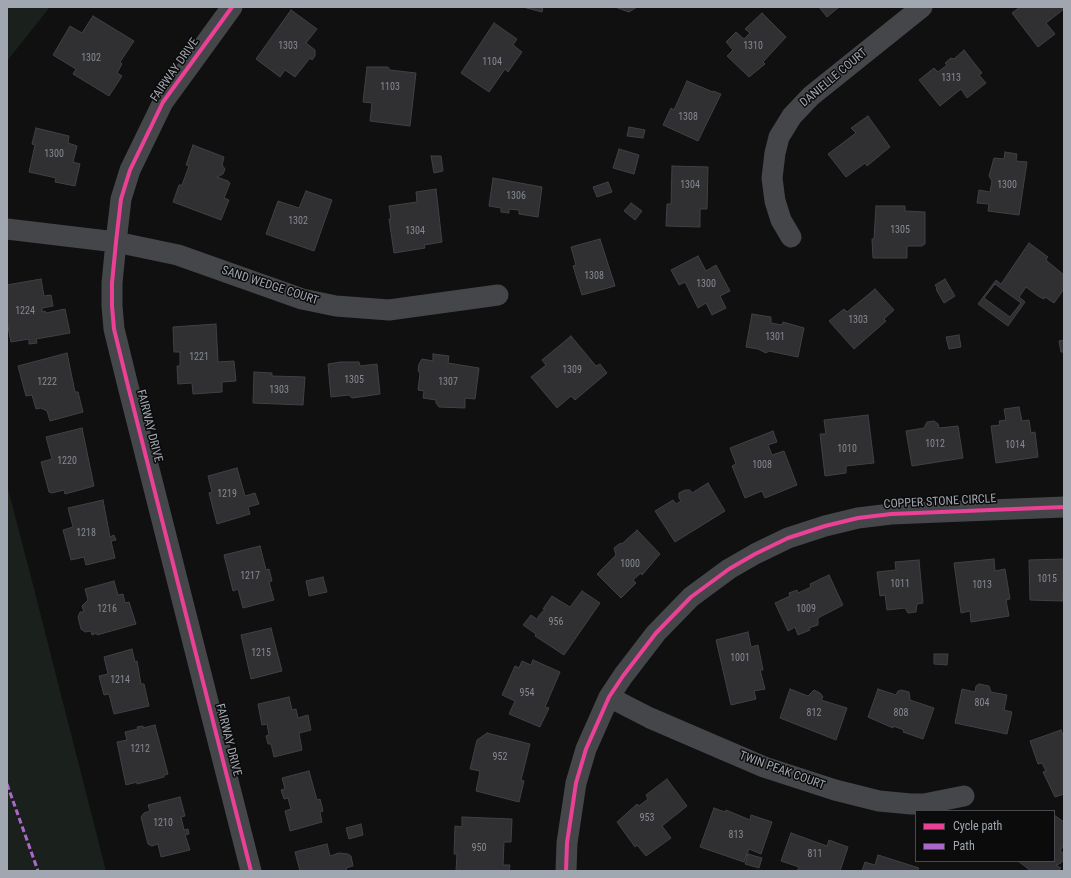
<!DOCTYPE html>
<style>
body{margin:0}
#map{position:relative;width:1071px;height:878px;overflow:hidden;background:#101010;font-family:"Roboto Condensed",sans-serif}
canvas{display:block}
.frame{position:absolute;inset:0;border:8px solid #a1a7b1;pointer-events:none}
.legend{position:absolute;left:915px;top:810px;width:140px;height:52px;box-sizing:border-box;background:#0b0b0c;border:1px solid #47494e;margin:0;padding:5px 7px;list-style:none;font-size:12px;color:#a1a7b1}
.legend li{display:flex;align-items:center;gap:8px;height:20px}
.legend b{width:20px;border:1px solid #47494e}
</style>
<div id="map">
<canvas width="1071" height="878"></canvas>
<div class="frame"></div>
<ul class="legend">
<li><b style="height:5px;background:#ea4096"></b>Cycle path</li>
<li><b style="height:5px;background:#ac68c9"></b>Path</li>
</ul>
</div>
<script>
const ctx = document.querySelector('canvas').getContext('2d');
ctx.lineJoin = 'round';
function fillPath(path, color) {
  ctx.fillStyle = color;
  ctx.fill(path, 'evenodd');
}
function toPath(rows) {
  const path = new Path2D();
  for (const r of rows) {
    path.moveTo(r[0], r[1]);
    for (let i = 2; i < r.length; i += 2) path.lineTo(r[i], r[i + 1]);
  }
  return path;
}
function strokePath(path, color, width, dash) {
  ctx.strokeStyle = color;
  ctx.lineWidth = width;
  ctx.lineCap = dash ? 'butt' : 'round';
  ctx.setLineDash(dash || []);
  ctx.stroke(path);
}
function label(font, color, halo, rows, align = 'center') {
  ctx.font = font + ' "Roboto Condensed",sans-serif';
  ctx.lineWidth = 3;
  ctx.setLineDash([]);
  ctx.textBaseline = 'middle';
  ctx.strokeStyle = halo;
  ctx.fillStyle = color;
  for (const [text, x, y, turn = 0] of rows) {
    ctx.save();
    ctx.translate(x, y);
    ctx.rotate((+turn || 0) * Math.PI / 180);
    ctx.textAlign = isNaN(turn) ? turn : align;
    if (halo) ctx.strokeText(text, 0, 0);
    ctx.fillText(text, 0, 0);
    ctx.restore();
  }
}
fillPath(toPath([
 [7,7,50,7,7,61],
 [7,485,32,581,106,871,7,871]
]), '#1a201b');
const building = toPath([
 [523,7,543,7,542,12,523,7],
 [615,7,637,7,629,12,615,7],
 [819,7,839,7,827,17,819,7],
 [1020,7,1064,7,1064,9,1046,23,1055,34,1038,47,1012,13,1020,7],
 [291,10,317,29,306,43,315,50,315,56,312,60,310,58,295,77,285,70,280,77,256,59,291,10],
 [762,13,786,37,763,62,765,64,749,77,727,56,733,50,726,42,736,32,744,39,750,33,745,29,762,13],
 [93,16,134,41,120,62,122,64,117,73,122,76,109,96,73,74,76,69,53,55,70,26,82,33,93,16],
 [494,23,517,39,513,45,522,52,508,72,505,69,489,92,461,73,494,23],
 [964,50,982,73,979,75,986,83,967,98,961,89,940,106,919,80,934,68,938,72,947,65,945,63,951,58,954,59,964,50],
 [367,67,388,67,390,70,416,73,410,126,370,121,372,103,363,102,367,67],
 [687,81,713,92,713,91,721,94,698,141,663,125,671,108,674,110,687,81],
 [868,116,890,147,867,166,865,163,846,177,828,154,856,133,851,128,868,116],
 [629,127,645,130,643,138,627,136,629,127],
 [36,128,69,136,68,143,77,146,73,162,80,164,75,186,55,182,56,178,29,172,35,145,32,144,36,128],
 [193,145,224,157,222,165,225,169,223,174,217,177,228,181,230,183,224,198,229,200,221,220,173,202,179,185,182,185,189,166,186,165,193,145],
 [619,149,639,155,634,174,613,168,619,149],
 [1005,152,1017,154,1016,161,1027,162,1019,215,988,211,989,204,977,203,979,190,990,192,992,181,989,176,994,158,1004,159,1005,152],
 [431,156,441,156,443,171,434,173,431,156],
 [672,166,708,167,707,209,700,209,700,227,666,226,667,204,671,204,672,166],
 [493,178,542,187,538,217,519,214,519,210,509,209,509,213,501,212,501,208,489,206,493,178],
 [608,182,612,192,597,197,593,187,608,182],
 [436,189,442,242,424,245,425,248,394,253,389,219,391,219,389,206,417,202,416,192,436,189],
 [306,191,332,200,314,251,266,234,278,201,299,208,306,191],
 [631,203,642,211,635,220,624,211,631,203],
 [876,206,905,206,905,211,925,212,925,244,922,246,907,246,907,258,873,258,872,239,874,239,876,206],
 [600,239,615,286,582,295,573,266,576,265,571,247,600,239],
 [1029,243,1048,257,1046,259,1047,261,1064,275,1064,289,1054,303,1045,297,1044,299,1038,296,1026,287,1019,297,1025,302,1008,326,978,304,996,280,1001,284,1029,243],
 [995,284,1021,303,1010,317,984,298,995,284],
 [698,256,706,271,716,265,730,291,720,296,726,308,712,315,706,303,698,308,685,282,679,285,671,270,698,256],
 [41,279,44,296,51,295,53,306,42,308,42,312,45,311,46,313,65,309,70,333,36,339,37,343,29,344,29,339,11,342,7,322,7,285,41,279],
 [945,279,955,296,944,303,936,289,937,288,935,285,945,279],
 [875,289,894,310,884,319,886,321,854,349,829,321,844,309,847,312,875,289],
 [752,314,771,317,771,323,782,325,783,322,804,328,798,357,769,351,766,353,758,349,746,347,752,314],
 [216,324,218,362,234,361,236,381,222,382,222,392,193,394,192,383,178,384,177,366,180,366,180,352,174,352,173,327,216,324],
 [959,335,961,347,949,349,946,337,959,335],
 [571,336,596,366,600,364,607,373,575,400,571,396,557,408,531,377,546,365,542,360,571,336],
 [1064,340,1064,352,1061,352,1059,341,1064,340],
 [67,353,75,392,78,392,83,412,50,421,47,411,41,408,36,409,32,395,26,396,18,366,67,353],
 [433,354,449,356,448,363,479,368,475,399,465,398,465,408,439,407,436,403,436,400,423,398,424,391,418,390,420,374,418,370,419,364,422,359,433,361,433,354],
 [341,362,359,362,360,366,377,364,380,394,352,398,349,395,331,397,328,364,341,362],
 [254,372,272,373,272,376,305,377,303,405,253,403,254,372],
 [1019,407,1022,421,1029,420,1031,433,1035,432,1038,457,996,463,991,426,1000,425,999,421,1006,420,1004,409,1019,407],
 [868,415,874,463,846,466,846,473,825,476,820,434,826,434,824,420,868,415],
 [934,421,938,424,939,428,958,426,963,458,912,466,906,431,924,428,927,422,934,421],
 [82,428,94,486,65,494,64,490,52,493,49,492,41,462,52,459,46,437,82,428],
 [773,431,777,442,768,445,772,455,784,451,797,485,765,498,762,491,745,498,732,466,736,464,730,448,773,431],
 [237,468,245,496,255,493,259,504,248,507,250,514,217,524,209,493,212,492,208,476,237,468],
 [708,483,725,511,675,542,655,511,673,500,676,504,681,501,679,498,679,493,685,490,690,490,692,493,708,483],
 [103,500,110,537,114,535,116,540,111,541,115,558,86,565,84,557,71,560,63,530,73,527,68,508,103,500],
 [637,530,660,554,642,575,641,573,633,580,636,583,621,598,597,574,616,555,614,548,619,544,623,543,637,530],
 [260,546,266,570,269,569,272,581,269,582,274,600,243,608,238,589,233,591,224,555,260,546],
 [994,559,995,571,1005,569,1010,599,1006,600,1009,616,971,622,970,611,961,613,954,563,994,559],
 [1064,559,1063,601,1030,600,1029,560,1064,559],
 [919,560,923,603,917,604,916,612,908,613,905,608,887,610,885,595,880,596,877,572,896,570,895,562,919,560],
 [829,575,843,605,818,618,818,625,809,628,810,630,798,635,795,627,788,631,775,603,790,596,789,593,797,590,798,593,811,587,810,584,829,575],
 [323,577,327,592,309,596,306,581,323,577],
 [114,581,118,595,123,594,125,603,129,602,136,624,97,635,97,633,92,635,91,631,85,632,81,629,78,617,80,612,84,612,82,606,88,600,85,589,114,581],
 [582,591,600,603,564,655,535,636,536,634,523,625,531,615,538,620,538,617,542,612,545,610,543,609,552,596,570,607,582,591],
 [271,628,282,671,251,679,241,635,271,628],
 [748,632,751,647,758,645,763,670,760,670,765,689,754,691,756,699,731,705,716,640,748,632],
 [132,649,135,662,137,661,141,684,144,684,149,706,114,714,109,694,104,695,99,676,108,674,104,657,132,649],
 [934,654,948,654,947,665,934,664,934,654],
 [533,660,560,672,545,707,549,708,540,727,509,714,515,701,502,695,515,666,519,668,522,661,531,665,533,660],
 [979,684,989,686,991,692,1007,695,1004,710,1012,712,1007,734,955,723,962,689,975,692,976,686,979,684],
 [790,689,808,696,814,690,820,693,823,697,821,700,847,708,836,740,780,718,790,689],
 [878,689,896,695,898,691,901,690,909,692,910,700,934,708,923,739,903,732,904,730,893,726,893,728,868,717,878,689],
 [289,697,292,710,296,709,298,718,308,715,311,730,299,733,302,750,274,757,271,744,268,744,266,736,269,735,267,724,262,725,258,704,289,697],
 [155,725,168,774,164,775,164,777,137,784,137,782,126,785,117,742,127,740,125,732,138,729,137,727,143,726,143,728,155,725],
 [1061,730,1064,738,1064,794,1055,797,1043,772,1046,771,1042,763,1038,764,1030,741,1061,730],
 [487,733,530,744,521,780,524,781,519,802,476,791,480,771,470,769,477,740,487,733],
 [309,771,317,800,320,799,323,811,320,812,322,822,290,831,285,811,291,809,288,798,284,799,281,790,285,789,282,778,309,771],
 [667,779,687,806,662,826,671,838,646,856,637,845,635,847,617,822,637,804,639,806,648,799,646,795,667,779],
 [180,797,185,816,181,817,184,830,188,829,189,834,185,835,190,850,161,857,158,844,152,846,148,844,141,817,144,813,150,811,148,805,180,797],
 [714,808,725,812,726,810,750,820,751,815,772,822,761,854,749,849,744,862,700,847,714,808],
 [1054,815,1064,822,1064,845,1060,851,1063,853,1064,859,1061,863,1056,865,1061,868,1058,871,1031,871,1018,861,1054,861,1054,815],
 [462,817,512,819,511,842,504,842,503,865,510,865,509,871,456,871,457,854,454,854,455,826,462,827,462,817],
 [361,824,363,835,349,839,346,828,361,824],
 [791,833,827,846,829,840,848,847,840,871,797,871,799,867,781,861,791,833],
 [327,844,330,856,339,853,348,854,351,856,353,866,346,868,347,871,300,871,295,852,327,844],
 [748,854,762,858,759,868,745,864,748,854],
 [878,855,919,868,917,871,862,871,865,862,875,865,878,855]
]);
fillPath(building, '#303033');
strokePath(building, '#3f4144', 1);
strokePath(toPath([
 [232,7,163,102,130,170,121,199,116,242,112,283,112,306,114,329,127,382,251,871],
 [7,229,116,242,178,255,302,299,336,306,389,310,498,295],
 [791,237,781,220,775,201,772,178,775,153,779,137,792,116,811,96,922,7],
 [609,697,650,718,764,767,835,790,879,801,911,804,924,804,964,796],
 [566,871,567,843,576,783,586,749,609,697,623,676,656,633,691,597,729,569,755,554,788,538,825,526,858,518,891,514,1064,507]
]), '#454649', 21);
strokePath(toPath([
 [7,784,38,871]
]), '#ac68c9', 3, [6, 3]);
strokePath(toPath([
 [232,7,163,102,130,170,121,199,116,242,112,283,112,306,114,329,127,382,251,871],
 [566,871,567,843,576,783,586,749,609,697,623,676,656,633,691,597,729,569,755,554,788,538,825,526,858,518,891,514,1064,507]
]), '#ea4096', 4);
label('10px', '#858992', null, [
 ["1303",288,46],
 ["1310",753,46],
 ["1302",91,58],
 ["1104",492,62],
 ["1313",951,78],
 ["1103",390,87],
 ["1308",688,117],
 ["1300",54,154],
 ["1304",690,185],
 ["1300",1007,185],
 ["1306",516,196],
 ["1302",298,221],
 ["1305",900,230],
 ["1304",415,231],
 ["1308",594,276],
 ["1300",706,284],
 ["1224",25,311],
 ["1303",858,320],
 ["1301",775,337],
 ["1221",199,357],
 ["1309",572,370],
 ["1305",354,380],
 ["1222",47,382],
 ["1307",448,382],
 ["1303",279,390],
 ["1012",935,444],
 ["1014",1015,445],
 ["1010",847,449],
 ["1220",67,461],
 ["1008",762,465],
 ["1219",227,494],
 ["1218",86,533],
 ["1000",630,564],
 ["1217",250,576],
 ["1015",1047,579],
 ["1011",900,584],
 ["1013",982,585],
 ["1216",107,609],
 ["1009",806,609],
 ["956",556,622],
 ["1215",261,653],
 ["1001",740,658],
 ["1214",120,680],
 ["954",527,693],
 ["804",982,703],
 ["812",814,713],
 ["808",901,713],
 ["1212",140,749],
 ["952",500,757],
 ["953",647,818],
 ["1210",163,823],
 ["813",736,835],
 ["950",479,848],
 ["811",815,854]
]);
label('12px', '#a1a7b1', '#0b0b0c', [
 ["FAIRWAY DRIVE",175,70,-55],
 ["DANIELLE COURT",834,78,-40],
 ["SAND WEDGE COURT",270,286,18],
 ["FAIRWAY DRIVE",149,426,76],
 ["COPPER STONE CIRCLE",940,502,-3],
 ["FAIRWAY DRIVE",228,740,76],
 ["TWIN PEAK COURT",782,771,20]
]);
</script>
